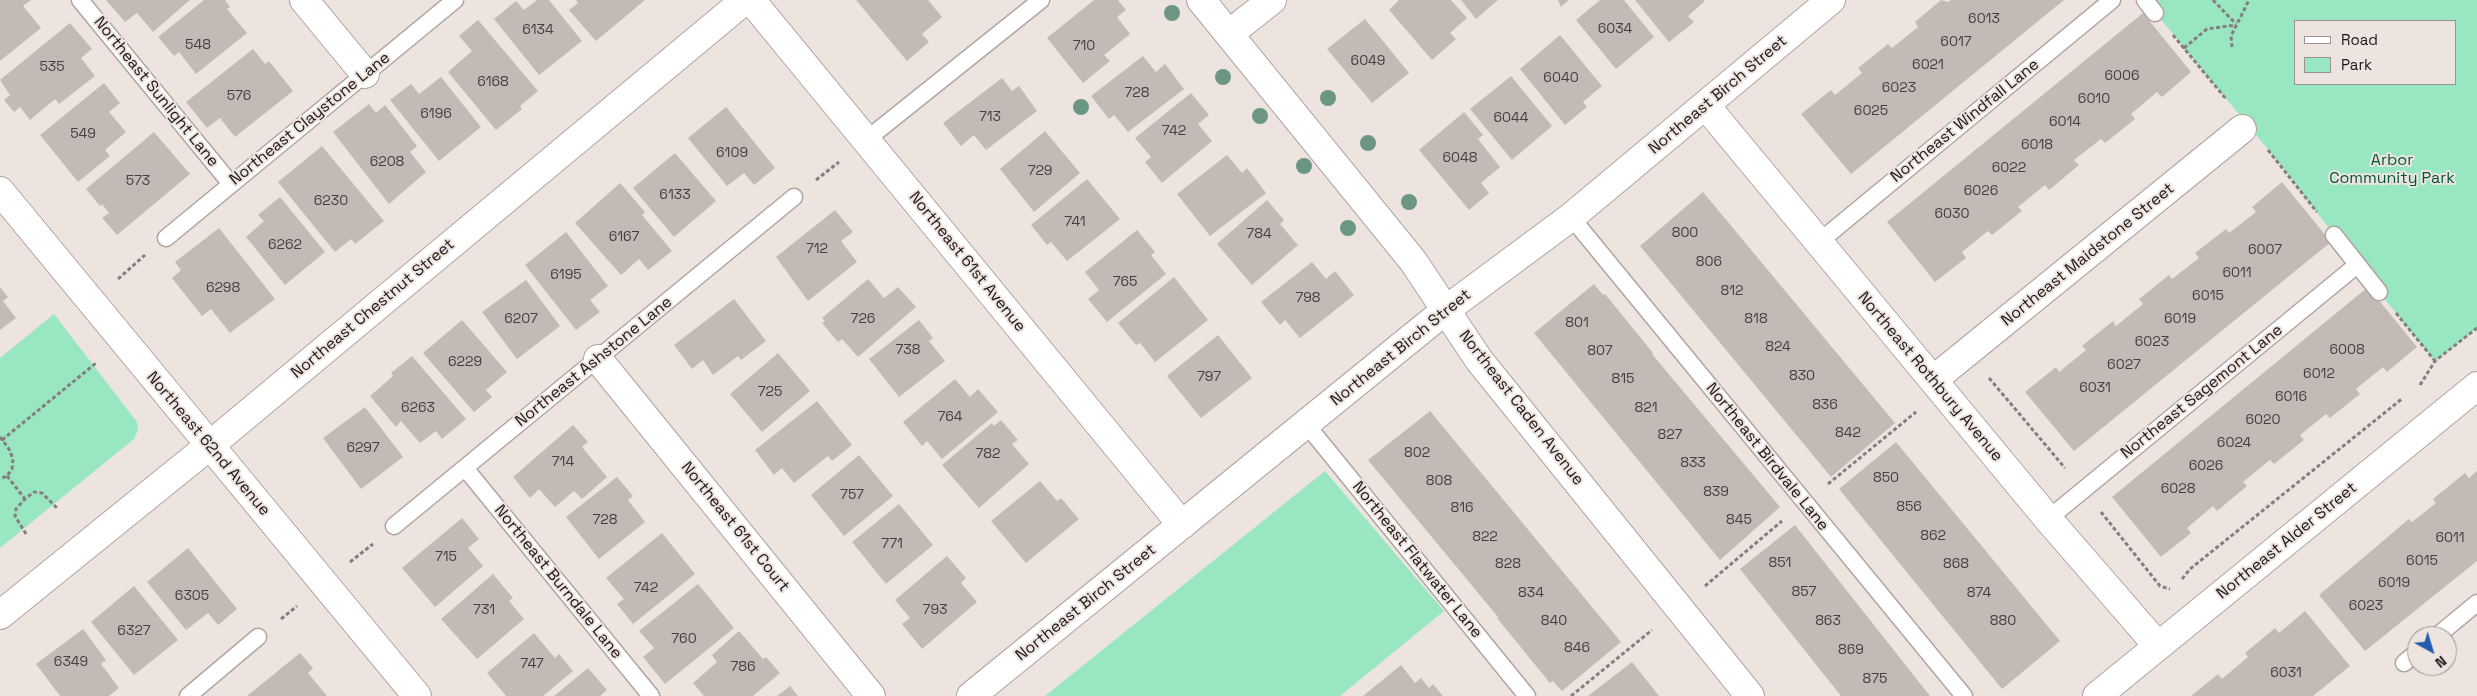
<!DOCTYPE html>
<style>
body{margin:0}
#map{position:relative;width:2477px;height:696px;overflow:hidden;background:#eee4df;font-family:"Space Grotesk",sans-serif}
canvas{display:block}
.legend{position:absolute;left:2294px;top:20px;width:162px;height:65px;box-sizing:border-box;background:#eee4df;border:1px solid #99928e;margin:0;padding:6px 9px;list-style:none;font-size:15px;color:#1a1715}
.legend li{display:flex;align-items:center;gap:10px;height:25px}
.legend b{width:25px;border:1px solid #99928e}
.north{position:absolute;left:2407px;top:626px;width:50px;height:50px;box-sizing:border-box;background:#eee4df;border:1px solid #99928e;border-radius:50%;rotate:141deg;font-size:14px;font-weight:700;line-height:20px;text-align:center;color:#1a1715}
.north::after{content:'';display:block;margin:auto;width:18px;height:22px;background:#1f5cad;clip-path:polygon(50% 0,100% 100%,50% 72%,0 100%)}
</style>
<div id="map">
<canvas width="2477" height="696"></canvas>
<ul class="legend">
<li><b style="height:6px;background:#fff"></b>Road</li>
<li><b style="height:14px;background:#99e7c0"></b>Park</li>
</ul>
<div class="north">N</div>
</div>
<script>
const ctx = document.querySelector('canvas').getContext('2d');
ctx.lineJoin = 'round';
function fillPath(path, color) {
  ctx.fillStyle = color;
  ctx.fill(path, 'evenodd');
}
function toPath(rows) {
  const path = new Path2D();
  for (const r of rows) {
    path.moveTo(r[0], r[1]);
    for (let i = 2; i < r.length; i += 2) path.lineTo(r[i], r[i + 1]);
  }
  return path;
}
function strokePath(path, color, width, dash) {
  ctx.strokeStyle = color;
  ctx.lineWidth = width;
  ctx.lineCap = dash ? 'butt' : 'round';
  ctx.setLineDash(dash || []);
  ctx.stroke(path);
}
function label(font, color, halo, rows, align = 'center') {
  ctx.font = font + ' "Space Grotesk",sans-serif';
  ctx.lineWidth = 4;
  ctx.setLineDash([]);
  ctx.textBaseline = 'middle';
  ctx.strokeStyle = halo;
  ctx.fillStyle = color;
  for (const [text, x, y, turn = 0] of rows) {
    ctx.save();
    ctx.translate(x, y);
    ctx.rotate((+turn || 0) * Math.PI / 180);
    ctx.textAlign = isNaN(turn) ? turn : align;
    if (halo) ctx.strokeText(text, 0, 0);
    ctx.fillText(text, 0, 0);
    ctx.restore();
  }
}
fillPath(toPath([
 [2145,0,2477,0,2477,328,2435,361,2357,265,2284,169],
 [2296,21,2456,21,2456,84,2296,84],
 [54,314,137,422,138,430,134,439,0,548,0,358],
 [1325,471,1444,611,1340,696,1045,696]
]), '#99e7c0');
fillPath(toPath([
 [0,0,31,0,23,6,41,28,0,61],
 [106,0,190,0,153,32,137,13,125,22],
 [204,0,225,0,230,7,227,9,247,33,196,74,179,52,174,56,158,37],
 [537,0,549,0,582,41,539,75,494,19,516,1,524,10],
 [576,0,645,0,596,41,569,10,578,3],
 [856,0,928,0,942,17,922,34,929,42,907,61],
 [1094,0,1118,0,1126,10,1117,17,1130,34,1104,55,1110,61,1083,83,1047,38],
 [1399,0,1451,0,1467,18,1450,33,1456,39,1432,60,1389,10],
 [1461,0,1498,0,1476,19],
 [1558,0,1569,0,1561,7],
 [1600,0,1624,0,1654,37,1616,69,1576,20],
 [1635,0,1703,0,1705,1,1688,16,1694,22,1669,42],
 [1941,0,1948,2,1951,0,2064,0,1851,174,1801,114,1831,90,1835,95,1862,73,1858,68,1888,44,1892,48,1918,27,1915,22],
 [2143,13,2191,72,2162,97,2157,92,2131,114,2135,119,2105,143,2101,139,2074,160,2079,165,2049,190,2045,185,2018,207,2022,211,1992,235,1988,231,1962,252,1966,258,1935,282,1887,222],
 [1365,19,1409,73,1372,103,1327,49],
 [478,20,538,91,520,106,522,109,496,130,448,72,472,51,459,36],
 [70,23,92,49,81,58,95,76,59,104,55,99,30,120,20,107,14,112,4,100,10,95,0,80],
 [1560,35,1602,86,1583,102,1587,107,1565,125,1520,69],
 [253,49,265,64,269,61,293,91,235,137,220,118,207,128,186,102],
 [1143,56,1156,72,1165,64,1184,89,1128,132,1114,115,1109,119,1091,96],
 [1511,76,1552,126,1512,160,1470,109],
 [441,77,481,127,439,161,390,100,411,84,419,94],
 [1002,78,1012,91,1019,86,1037,111,986,150,974,135,961,146,943,123],
 [104,83,120,103,109,112,126,132,105,150,110,156,78,182,40,135],
 [1191,93,1209,115,1198,124,1212,141,1162,183,1145,162,1151,157,1135,138],
 [369,104,376,113,385,105,417,146,410,152,426,172,389,204,333,132],
 [726,107,775,168,754,185,744,173,727,186,688,138],
 [1464,112,1483,135,1478,139,1500,167,1481,183,1489,193,1469,210,1419,150],
 [1045,131,1080,173,1034,212,1000,169],
 [154,132,190,174,117,235,102,218,109,213,102,204,100,206,86,189],
 [322,146,384,221,355,244,351,239,335,252,278,182],
 [675,153,716,201,674,237,633,188],
 [1227,155,1242,173,1247,168,1266,193,1210,236,1177,194],
 [1087,179,1120,219,1067,261,1051,242,1047,245,1031,225],
 [2282,182,2331,242,2074,451,2025,392,2056,367,2059,372,2086,350,2082,346,2113,321,2116,326,2143,304,2139,299,2169,275,2172,279,2199,258,2195,253,2226,229,2229,233,2256,212,2252,207],
 [620,183,645,212,642,215,672,251,648,270,639,259,621,275,575,223],
 [1703,192,1895,423,1831,477,1640,246],
 [280,197,325,252,285,285,246,237,264,221,258,215],
 [1267,200,1284,220,1280,224,1298,245,1252,285,1217,244],
 [835,210,853,232,841,241,857,262,808,301,776,257],
 [219,228,275,299,230,333,211,309,202,316,172,278,181,270,175,262],
 [1137,230,1155,252,1151,255,1166,274,1107,322,1088,299,1099,290,1085,272],
 [566,232,608,286,590,300,600,312,576,330,525,265],
 [1312,262,1326,279,1335,271,1354,295,1300,338,1285,320,1280,325,1261,302],
 [1174,277,1208,320,1155,362,1140,343,1136,345,1118,323],
 [868,279,884,298,898,287,916,307,858,357,842,339,838,342,822,323,825,321,822,318],
 [526,280,560,326,517,359,482,312],
 [1594,284,1603,295,1605,294,1653,353,1652,354,1780,507,1720,560,1534,333],
 [0,287,8,297,3,301,16,318,0,330],
 [2368,287,2417,347,2387,372,2383,367,2356,389,2360,394,2330,418,2326,414,2300,435,2304,440,2274,464,2270,460,2243,482,2247,486,2217,511,2213,506,2187,528,2191,533,2161,557,2112,497],
 [734,299,766,341,741,360,738,356,713,375,703,360,692,369,674,345],
 [462,320,507,372,486,390,492,397,474,412,423,353],
 [919,320,933,338,929,341,945,361,899,397,869,359],
 [1218,335,1252,378,1201,418,1167,376],
 [778,353,810,391,762,432,730,394],
 [412,356,466,419,442,439,436,431,420,443,401,421,396,427,370,396,393,376,391,373],
 [955,379,970,397,978,389,998,412,942,459,927,441,922,446,903,422],
 [817,401,852,445,832,461,828,456,794,483,782,468,774,475,755,450],
 [365,407,403,457,361,489,323,438],
 [1430,411,1621,642,1562,691,1553,681,1550,683,1497,618,1498,617,1368,460],
 [1001,420,1018,440,1012,444,1029,464,979,508,942,465,992,423,994,426],
 [573,425,588,442,582,447,607,477,582,499,574,491,555,507,539,489,530,498,513,477],
 [1896,442,2060,641,2002,689,1839,489],
 [859,455,893,496,844,536,811,495],
 [2477,471,2477,561,2365,651,2319,595,2409,519,2412,522,2436,503,2433,499,2465,473,2469,478],
 [617,477,633,496,628,500,645,522,599,559,566,517],
 [1040,481,1057,501,1061,498,1079,519,1026,563,991,521],
 [899,504,933,545,886,584,852,542],
 [462,518,479,539,468,548,483,566,435,607,402,568],
 [1795,525,1930,696,1841,696,1740,569],
 [662,533,695,574,633,624,617,604,624,599,606,578],
 [188,548,237,609,218,625,208,613,186,630,147,582],
 [947,556,966,578,961,583,977,602,922,649,902,624,910,618,895,600],
 [493,574,513,598,509,601,524,619,477,659,441,619],
 [698,584,734,628,665,684,643,657,654,648,639,631],
 [134,586,178,640,134,675,91,622],
 [2305,611,2350,666,2313,696,2191,696,2218,674,2222,679,2248,657,2245,653,2275,628,2279,633],
 [83,629,106,660,101,664,119,688,109,696,60,696,36,664],
 [739,631,763,659,766,657,780,673,753,696,704,696,693,683,717,662,712,655],
 [534,633,555,658,559,654,573,671,543,696,506,696,487,673],
 [300,653,313,668,308,673,327,696,247,696],
 [1632,662,1659,696,1588,696],
 [1401,665,1415,683,1421,678,1429,688,1433,684,1443,696,1363,696],
 [588,668,607,690,600,696,554,696],
 [790,686,798,696,777,696]
]), '#c3bab5');
const lane = toPath([
 [80,0,231,184],
 [2145,0,2155,13],
 [866,140,1041,0],
 [1571,217,1964,696],
 [2334,235,2379,292],
 [166,238,455,0],
 [1819,242,2112,0],
 [1306,424,1527,696],
 [465,468,651,696],
 [2048,519,2357,265],
 [394,526,794,197],
 [2437,636,2477,603],
 [2404,663,2417,652],
 [188,696,258,637]
]);
const street = toPath([
 [304,0,365,74],
 [751,0,1182,525],
 [1201,0,1413,261,1479,360,1750,696],
 [1229,34,1272,0],
 [1706,106,2048,519,2158,646],
 [0,191,417,696],
 [598,359,871,696],
 [1933,380,2242,129],
 [0,615,209,446,745,0],
 [971,696,1447,309,1571,217,1831,0],
 [2097,696,2477,386]
]);
strokePath(lane, '#aea5a0', 19);
strokePath(street, '#aea5a0', 30);
strokePath(toPath([
 [2213,0,2236,24],
 [2173,35,2226,99],
 [2232,47,2231,36,2249,0],
 [2184,48,2207,29,2236,25],
 [2268,150,2317,212],
 [816,180,839,162],
 [118,279,145,255],
 [2396,313,2435,361],
 [1989,378,2065,468],
 [2420,385,2435,361,2477,328],
 [0,437,9,449,13,459,12,469,7,476,0,479],
 [2,440,96,363],
 [7,476,25,499],
 [1828,484,1916,412],
 [2101,512,2160,586,2170,589],
 [26,534,15,516,16,509,25,499,34,492,42,493,58,509],
 [350,562,373,544],
 [2182,579,2190,569,2403,398],
 [1705,586,1782,521],
 [281,619,297,606],
 [1571,696,1652,630]
]), '#857f7b', 3, [4, 2.5]);
strokePath(lane, '#fff', 16);
strokePath(street, '#fff', 28);
ctx.fillStyle = '#6b9683';
for (const [x, y] of [
 [1172,13],
 [1223,77],
 [1328,98],
 [1081,107],
 [1260,116],
 [1368,143],
 [1304,166],
 [1409,202],
 [1348,228]
]) {
  ctx.beginPath();
  ctx.arc(x, y, 8, 0, 2 * Math.PI);
  ctx.fill();
}
label('14px', '#44403d', null, [
 ["6013",1984,19],
 ["6034",1615,29],
 ["6134",538,30],
 ["6017",1956,42],
 ["548",198,45],
 ["710",1084,46],
 ["6049",1368,61],
 ["6021",1928,65],
 ["535",52,67],
 ["6006",2122,76],
 ["6040",1561,78],
 ["6168",493,82],
 ["6023",1899,88],
 ["728",1137,93],
 ["576",239,96],
 ["6010",2094,99],
 ["6025",1871,111],
 ["6196",436,114],
 ["713",990,117],
 ["6044",1511,118],
 ["6014",2065,122],
 ["742",1174,131],
 ["549",83,134],
 ["6018",2037,145],
 ["6109",732,153],
 ["6048",1460,158],
 ["6208",387,162],
 ["6022",2009,168],
 ["729",1040,171],
 ["573",138,181],
 ["6026",1981,191],
 ["6133",675,195],
 ["6230",331,201],
 ["6030",1952,214],
 ["741",1075,222],
 ["800",1685,233],
 ["784",1259,234],
 ["6167",624,237],
 ["6262",285,245],
 ["712",817,249],
 ["6007",2265,250],
 ["806",1709,262],
 ["6011",2237,273],
 ["6195",566,275],
 ["765",1125,282],
 ["6298",223,288],
 ["812",1732,291],
 ["6015",2208,296],
 ["798",1308,298],
 ["6207",521,319],
 ["726",863,319],
 ["818",1756,319],
 ["6019",2180,319],
 ["801",1577,323],
 ["6023",2152,342],
 ["824",1778,347],
 ["738",908,350],
 ["6008",2347,350],
 ["807",1600,351],
 ["6229",465,362],
 ["6027",2124,365],
 ["6012",2319,374],
 ["830",1802,376],
 ["797",1209,377],
 ["815",1623,379],
 ["6031",2095,388],
 ["725",770,392],
 ["6016",2291,397],
 ["836",1825,405],
 ["6263",418,408],
 ["821",1646,408],
 ["764",950,417],
 ["6020",2263,420],
 ["842",1848,433],
 ["827",1670,435],
 ["6024",2234,443],
 ["6297",363,448],
 ["802",1417,453],
 ["782",988,454],
 ["714",563,462],
 ["833",1693,463],
 ["6026",2206,466],
 ["850",1886,478],
 ["808",1439,481],
 ["6028",2178,489],
 ["839",1716,492],
 ["757",852,495],
 ["856",1909,507],
 ["816",1462,508],
 ["728",605,520],
 ["845",1739,520],
 ["862",1933,536],
 ["822",1485,537],
 ["6011",2450,538],
 ["771",892,544],
 ["715",446,557],
 ["6015",2422,561],
 ["851",1780,563],
 ["828",1508,564],
 ["868",1956,564],
 ["6019",2394,583],
 ["742",646,588],
 ["857",1804,592],
 ["834",1531,593],
 ["874",1979,593],
 ["6305",192,596],
 ["6023",2366,606],
 ["731",484,610],
 ["793",935,610],
 ["840",1554,621],
 ["863",1828,621],
 ["880",2003,621],
 ["6327",134,631],
 ["760",684,639],
 ["846",1577,648],
 ["869",1851,650],
 ["6349",71,662],
 ["747",532,664],
 ["786",743,667],
 ["6031",2286,673],
 ["875",1875,679]
]);
label('16px', '#1a1715', '#eee4df', [
 ["Northeast Sunlight Lane",156,92,51],
 ["Northeast Birch Street",1718,95,-40],
 ["Northeast Claystone Lane",310,119,-39],
 ["Northeast Windfall Lane",1965,121,-39],
 ["Northeast Maidstone Street",2088,255,-39],
 ["Northeast 61st Avenue",967,262,51],
 ["Northeast Chestnut Street",373,309,-40],
 ["Northeast Birch Street",1401,348,-39],
 ["Northeast Ashstone Lane",594,362,-39],
 ["Northeast Rothbury Avenue",1930,377,50],
 ["Northeast Sagemont Lane",2202,392,-39],
 ["Northeast Caden Avenue",1521,408,52],
 ["Northeast 62nd Avenue",208,444,50],
 ["Northeast Birdvale Lane",1767,457,51],
 ["Northeast 61st Court",735,527,51],
 ["Northeast Alder Street",2287,541,-39],
 ["Northeast Flatwater Lane",1417,560,51],
 ["Northeast Burndale Lane",558,582,51],
 ["Northeast Birch Street",1086,603,-39]
]);
label('16px', '#005638', '#eee4df', [
 ["Arbor",2392,161],
 ["Community Park",2392,179]
]);
</script>
